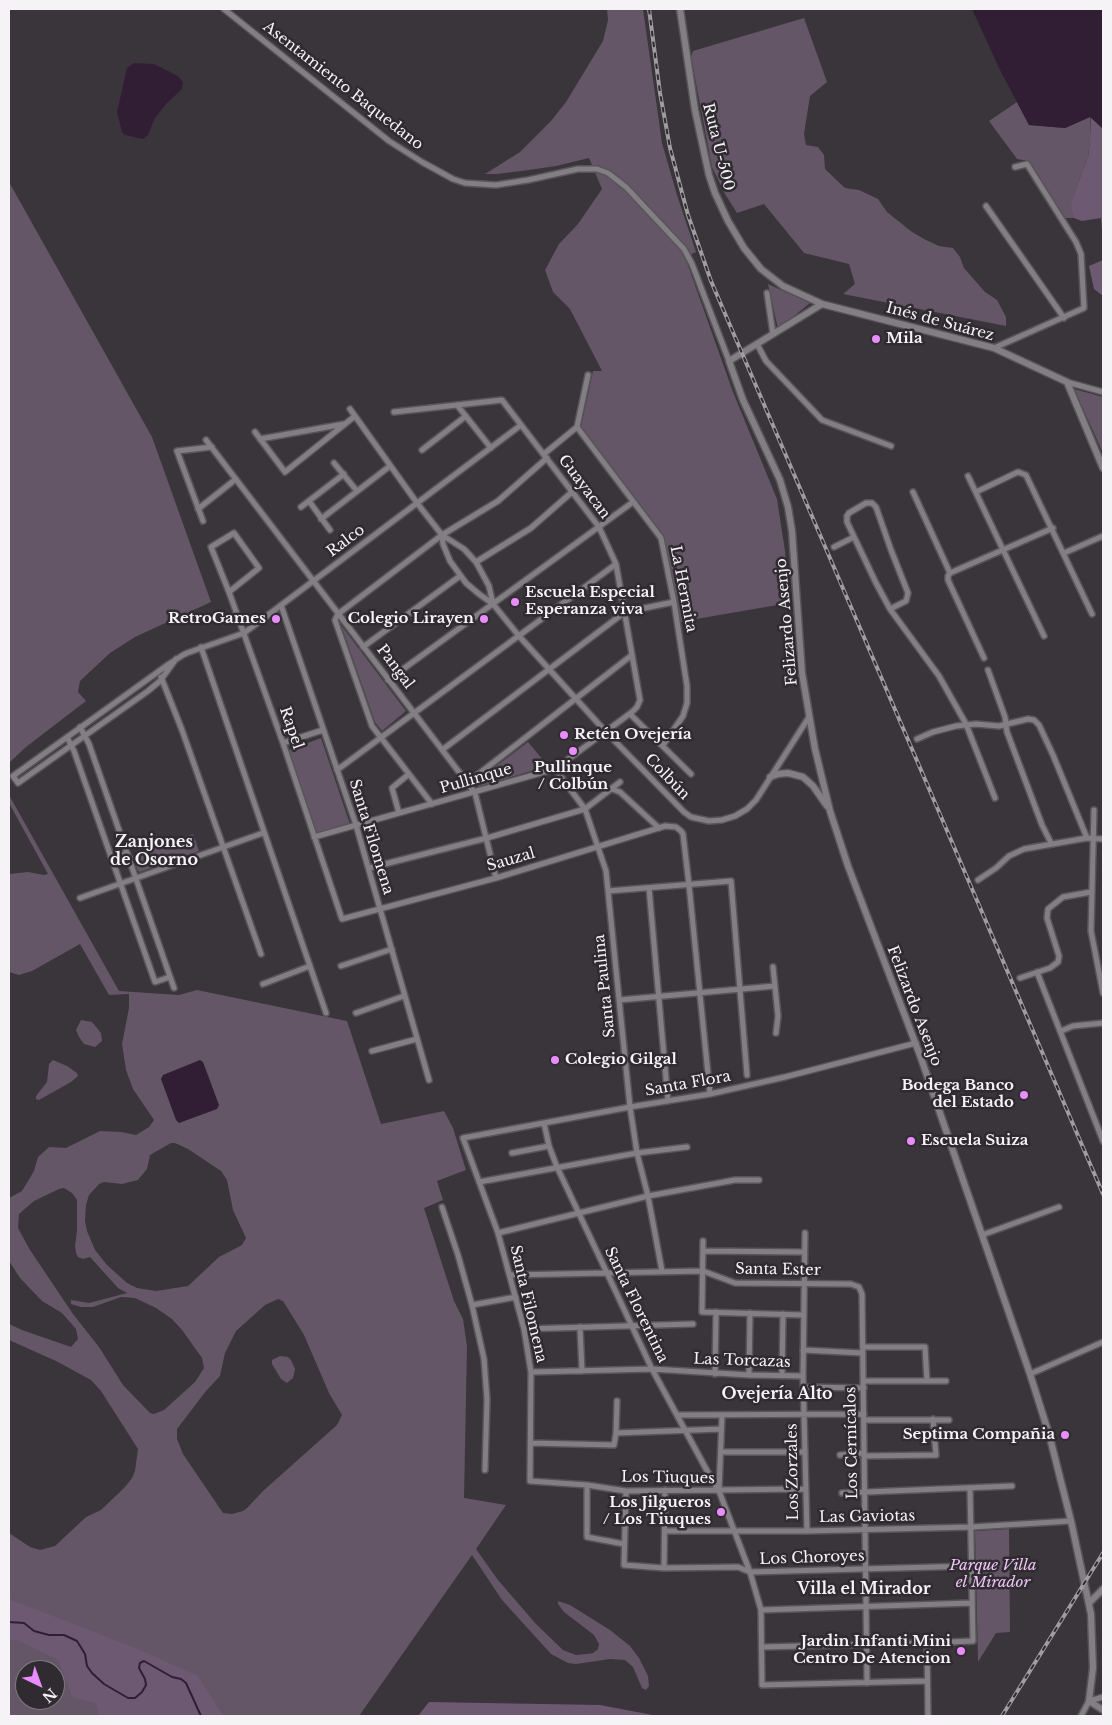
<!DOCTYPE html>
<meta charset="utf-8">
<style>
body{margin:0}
#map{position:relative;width:1112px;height:1725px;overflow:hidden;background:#39353a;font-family:"Libre Baskerville",serif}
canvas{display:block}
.frame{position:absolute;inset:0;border:10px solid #f5f3f6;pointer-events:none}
.north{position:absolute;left:15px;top:1660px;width:50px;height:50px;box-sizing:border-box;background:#2f2b30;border:1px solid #7e7b7f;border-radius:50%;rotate:138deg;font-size:14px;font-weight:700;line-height:20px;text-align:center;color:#f5f3f6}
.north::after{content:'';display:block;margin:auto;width:18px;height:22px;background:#ea8dfc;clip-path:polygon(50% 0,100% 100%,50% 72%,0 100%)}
</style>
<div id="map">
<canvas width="1112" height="1725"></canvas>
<div class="frame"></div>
<div class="north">N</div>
</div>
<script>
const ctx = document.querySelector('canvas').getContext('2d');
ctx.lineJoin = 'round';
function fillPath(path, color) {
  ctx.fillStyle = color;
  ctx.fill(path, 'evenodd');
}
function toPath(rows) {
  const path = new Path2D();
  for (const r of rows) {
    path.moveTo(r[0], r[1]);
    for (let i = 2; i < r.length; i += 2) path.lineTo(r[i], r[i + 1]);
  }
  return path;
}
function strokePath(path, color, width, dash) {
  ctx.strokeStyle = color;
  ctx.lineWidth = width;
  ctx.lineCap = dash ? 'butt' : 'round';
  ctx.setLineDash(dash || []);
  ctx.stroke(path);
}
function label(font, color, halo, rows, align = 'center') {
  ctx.font = font + ' "Libre Baskerville",serif';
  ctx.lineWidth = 5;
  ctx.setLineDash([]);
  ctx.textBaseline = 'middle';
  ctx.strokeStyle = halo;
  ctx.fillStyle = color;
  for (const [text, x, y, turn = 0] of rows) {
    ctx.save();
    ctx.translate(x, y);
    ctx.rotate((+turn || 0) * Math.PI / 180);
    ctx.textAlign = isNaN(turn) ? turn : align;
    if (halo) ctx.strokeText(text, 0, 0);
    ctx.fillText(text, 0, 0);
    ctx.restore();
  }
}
fillPath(toPath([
 [607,9,643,9,662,143,677,195,696,252,685,257,733,392,777,499,785,551,789,603,679,622,663,538,594,444,592,444,591,440,581,426,593,371,602,371,570,309,553,292,545,270,559,244,578,224,602,189,589,158,556,166,529,170,497,174,485,174,520,152,551,121,566,102,603,41,608,20],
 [804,18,827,82,810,96,804,134,806,145,818,147,824,155,825,169,845,188,859,190,878,199,887,212,912,232,926,240,939,246,953,248,960,257,964,268,985,292,997,300,1006,317,1006,326,843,294,855,284,849,264,804,253,764,204,737,213,725,194,712,167,691,57,693,51],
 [1017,102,1029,125,1065,128,1090,117,1090,140,1088,157,1076,188,1072,206,1074,218,1065,218,1029,161,1017,159,989,121],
 [9,182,152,437,211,602,135,637,110,653,80,681,78,692,86,701,26,747,9,763],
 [768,284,810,303,778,329],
 [1074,389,1103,397,1103,453],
 [341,625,406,711,382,731,375,722],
 [321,738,350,824,316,833,289,750],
 [528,742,548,766,478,787,475,782],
 [9,795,119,991,179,995,197,990,347,1021,381,1124,444,1111,453,1128,466,1170,437,1181,443,1200,424,1208,454,1301,463,1319,467,1346,464,1498,506,1505,476,1549,498,1580,536,1624,563,1650,576,1655,587,1654,593,1653,598,1649,599,1644,594,1635,564,1612,558,1604,558,1601,570,1605,610,1630,630,1646,639,1658,648,1676,649,1686,646,1690,642,1688,633,1667,625,1660,610,1659,576,1664,568,1663,551,1654,502,1600,472,1555,359,1716,9,1716,9,1533,30,1547,40,1550,55,1546,86,1517,101,1510,125,1487,132,1478,135,1471,138,1449,101,1391,91,1380,56,1361,9,1340,9,1324,22,1330,71,1347,78,1339,76,1329,62,1313,42,1301,20,1278,9,1261,9,1198,22,1191,34,1171,38,1157,49,1147,66,1148,100,1131,121,1132,136,1135,149,1127,154,1120,133,1089,126,1070,122,1044,129,1008,129,994,109,995,80,944,32,971,19,975,9,972,9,874,28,872,44,875,48,874,9,803],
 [171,1143,175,1143,188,1149,221,1171,227,1180,233,1210,246,1238,242,1245,219,1257,188,1286,156,1291,137,1288,127,1283,107,1265,95,1250,87,1231,85,1221,86,1205,89,1195,99,1184,104,1182,122,1184,138,1180,147,1169,150,1155],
 [64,1188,72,1193,77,1200,77,1231,75,1246,76,1253,78,1257,83,1259,90,1257,118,1288,127,1293,89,1303,71,1300,71,1304,81,1307,93,1307,121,1297,135,1298,156,1308,172,1319,182,1330,202,1358,204,1368,195,1382,164,1410,154,1414,150,1413,123,1385,99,1347,73,1314,30,1250,18,1228,19,1214,34,1201,59,1189],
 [278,1299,283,1301,288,1309,304,1335,329,1393,342,1415,337,1425,263,1491,247,1508,243,1511,232,1514,223,1513,183,1454,177,1439,177,1429,206,1391,220,1376,225,1353,236,1331,265,1305],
 [25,1670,55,1670,55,1700,25,1700],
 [193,834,199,851,140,872,138,871,132,856],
 [81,1020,92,1022,101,1033,102,1041,95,1047,84,1044,79,1037,76,1030],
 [53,1060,67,1066,77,1073,78,1076,71,1082,39,1100,36,1099,36,1096,47,1082,49,1064],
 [280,1356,288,1357,291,1360,295,1369,293,1378,287,1383,281,1379,272,1364,272,1360],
 [1009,1529,1010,1632,996,1633,978,1662,975,1531]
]), '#645567');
fillPath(toPath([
 [1091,110,1103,121,1103,241,1101,218,1082,221,1074,218,1071,206,1076,188,1088,157,1090,140],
 [1103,260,1103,296,1094,289,1089,266],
 [9,1599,138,1649,198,1676,223,1716,99,1716,96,1703,73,1698,58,1660,17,1640,9,1640],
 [429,1702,600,1705,658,1716,418,1716]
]), '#6e5972');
fillPath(toPath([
 [972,9,1103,9,1103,129,1090,117,1065,128,1029,125,1000,70],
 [134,63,154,64,178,76,183,82,182,89,166,104,155,118,148,135,143,139,125,135,122,132,117,112,127,68],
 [200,1060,203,1062,219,1105,217,1109,179,1123,176,1120,161,1079,163,1075]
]), '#311e35');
strokePath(toPath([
 [9,1622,24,1623,34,1631,49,1635,64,1635,77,1641,85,1654,87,1666,92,1673,104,1684,128,1698,135,1698,142,1692,146,1685,145,1679,139,1668,140,1663,144,1661,172,1677,181,1679,186,1683,201,1716]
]), '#311e35', 2);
const minor = toPath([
 [224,9,389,141,422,162,453,179,465,183,496,185,528,180,578,169,597,169,608,173,626,187,684,249,692,264,729,361],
 [986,206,1064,318],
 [767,293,773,334],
 [757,344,766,361,822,420,891,446],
 [994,348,1084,308,1081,254,1076,242,1027,164,1015,167],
 [588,375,577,427,661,538,674,602,687,686,687,703,683,716,663,745],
 [1067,382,1103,392],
 [457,405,491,448],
 [350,409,417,503,442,535,464,549,476,562,489,586,493,604],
 [255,432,285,472,355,416],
 [260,439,344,424],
 [206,440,475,793,496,878],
 [422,450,466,416],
 [544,454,577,427],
 [334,463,357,491],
 [968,476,1044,636],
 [913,492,950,573],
 [976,492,1018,472,1026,475,1092,614],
 [309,501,330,530],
 [301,507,344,474],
 [198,509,236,479],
 [321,519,390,466],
 [203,521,177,451,212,447],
 [442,535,443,544,450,561,466,583,479,594,493,604,519,636,606,732,684,812,691,817,709,821,722,820,735,816,747,809,756,800,809,717],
 [834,547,854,537],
 [1064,553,1103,536],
 [476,562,531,528,572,492],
 [229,592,259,568,234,533,211,547,229,592,283,743,342,919,496,878,665,826,676,827,681,831,683,834,689,885,710,1094],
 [281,605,356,825,429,1080],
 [890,609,906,601,908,593,891,550,876,507,872,503,866,503,849,513,847,516,847,522,876,583,890,609,939,676,966,724,995,798],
 [201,647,326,1013],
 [363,647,460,576],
 [984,658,948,580,948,576,950,573,1053,528],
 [176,659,160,681,148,691,18,783,13,776,169,664,183,655,187,653,244,633,521,425],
 [988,670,1005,717,1007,732,1042,825,1051,843],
 [161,677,182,730,261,954],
 [388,680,633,502],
 [630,714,691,774],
 [80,727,89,744,174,988],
 [67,737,74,751,155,982,170,977],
 [917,739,933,732,956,726,976,724,999,726,1028,719,1034,720,1039,725,1053,755,1087,838],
 [283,743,323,730],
 [442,750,625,612,674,602],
 [555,769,585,809,606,871,630,1107,637,1153,648,1196,662,1271],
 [337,770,616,564],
 [467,783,632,655],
 [612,789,620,792,659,828],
 [432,804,372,726,335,620,338,614,442,535,498,501,547,458],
 [1094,810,1091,931,1103,993],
 [399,813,392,788,409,774],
 [314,837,555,769,632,712,637,707,640,700,616,564,599,527,502,400,394,412],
 [112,859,127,853],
 [369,868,487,838,585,809,620,782],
 [978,880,996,868,1009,856,1024,849,1087,838,1103,839],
 [649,888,668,1101],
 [608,891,731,881,747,1075],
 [80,898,263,833],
 [341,966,392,949],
 [773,967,778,1016,776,1033],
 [1037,972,1103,1141],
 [1020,978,1050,968,1058,962,1059,956,1047,918,1048,909,1063,897,1091,892],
 [263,984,310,966],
 [619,1000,775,986],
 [356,1013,404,996],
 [1061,1031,1073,1026,1103,1023],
 [372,1051,417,1039],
 [544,1123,549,1146,557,1167,607,1273,652,1369,718,1491],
 [512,1153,549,1146],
 [479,1182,637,1153,687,1147],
 [442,1207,458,1255,472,1305,484,1359,487,1399,485,1470],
 [498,1233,648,1196,735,1180,759,1180],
 [805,1233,803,1376,807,1531],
 [982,1235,1059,1207],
 [703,1241,702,1312,803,1315],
 [703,1251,804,1252],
 [510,1275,703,1271,735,1283,851,1284,859,1287,862,1294,867,1683],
 [472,1305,516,1297],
 [580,1327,582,1371],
 [524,1329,693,1324],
 [863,1347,925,1347,927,1381],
 [803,1350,863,1353],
 [531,1372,652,1369,749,1375,803,1376],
 [715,1374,716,1312],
 [1030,1374,1103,1342],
 [749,1375,750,1313],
 [782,1376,783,1314],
 [864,1381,946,1381],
 [804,1387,864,1388],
 [677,1415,864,1414],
 [722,1416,719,1491,750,1572,761,1610,762,1685,927,1681],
 [864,1420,949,1420],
 [616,1433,721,1429],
 [531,1443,614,1445,616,1433,617,1401],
 [721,1452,805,1452],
 [840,1455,864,1453],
 [864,1456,936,1455,933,1419],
 [587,1485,587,1537,624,1544],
 [806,1489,626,1491,587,1485,530,1481,531,1372,524,1329,498,1233,463,1138,630,1107,710,1094,785,1077,916,1043],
 [626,1491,624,1565,664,1568,738,1567,750,1572,972,1566],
 [842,1493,1012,1486],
 [665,1531,807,1531,972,1527,1071,1521],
 [664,1568,665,1490],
 [761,1610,972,1603],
 [927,1643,928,1716],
 [762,1647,927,1643,973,1641,970,1488],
 [1081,1716,1089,1701,1103,1697]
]);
const tertiary = toPath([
 [680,9,695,110,709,175,715,193,728,221,744,248,761,269,783,286,822,304,994,348,1067,382,1103,468],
 [822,304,729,361,743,400,780,480,788,507,792,531,802,673,815,749,830,811,848,866,921,1058,1030,1374,1049,1434,1071,1521,1091,1614,1093,1668,1089,1701,1103,1710],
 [770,777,778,774,788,773,803,777,813,786,827,806],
 [1089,1603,1103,1589]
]);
strokePath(minor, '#575558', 8);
strokePath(tertiary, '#575558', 9);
strokePath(minor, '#827e83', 5);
strokePath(tertiary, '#827e83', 6);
const rail = toPath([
 [649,9,660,93,670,148,688,215,711,281,1103,1194],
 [1002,1716,1103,1553]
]);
strokePath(rail, '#a09da1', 4);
strokePath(rail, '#2f2b30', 2, [5.5]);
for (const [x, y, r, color] of [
 [876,339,5,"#ea8dfc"],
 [515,602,5,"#ea8dfc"],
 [276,619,5,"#ea8dfc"],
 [484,619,5,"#ea8dfc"],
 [564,735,5,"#ea8dfc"],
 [573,751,5,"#ea8dfc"],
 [555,1060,5,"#ea8dfc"],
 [1024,1095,5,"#ea8dfc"],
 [911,1141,5,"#ea8dfc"],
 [1065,1435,5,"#ea8dfc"],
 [721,1512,5,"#ea8dfc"],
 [961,1651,5,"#ea8dfc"]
]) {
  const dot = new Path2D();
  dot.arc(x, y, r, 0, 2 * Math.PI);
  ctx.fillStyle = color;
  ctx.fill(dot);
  strokePath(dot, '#2f2b30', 2);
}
label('15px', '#f5f3f6', '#2f2b30', [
 ["Asentamiento Baquedano",343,86,38],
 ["Ruta U-500",718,147,76],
 ["Inés de Suárez",940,322,15],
 ["Guayacan",584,487,53],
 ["Ralco",346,541,-37],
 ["La Hermita",683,589,79],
 ["Felizardo Asenjo",787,622,-95],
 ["Pangal",395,667,53],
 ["Rapel",291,728,71],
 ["Colbún",667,777,46],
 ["Pullinque",476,779,-16],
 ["Santa Filomena",371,837,73],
 ["Sauzal",511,860,-16],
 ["Santa Paulina",605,986,-96],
 ["Felizardo Asenjo",914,1006,69],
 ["Santa Flora",688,1084,-10],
 ["Santa Ester",778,1270,1],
 ["Santa Filomena",528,1304,77],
 ["Santa Florentina",636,1305,64],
 ["Las Torcazas",742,1361,2],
 ["Los Cernícalos",852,1443,-91],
 ["Los Zorzales",793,1472,-91],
 ["Los Tiuques",668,1478,1],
 ["Las Gaviotas",867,1517,-1],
 ["Los Choroyes",812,1558,-2]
]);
label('bold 15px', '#f5f3f6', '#2f2b30', [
 ["Mila",886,339,"left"],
 ["Escuela Especial",525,593,"left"],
 ["Esperanza viva",525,610,"left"],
 ["RetroGames",266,619],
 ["Colegio Lirayen",474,619],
 ["Retén Ovejería",574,735,"left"],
 ["Pullinque",573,768,"center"],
 ["/ Colbún",573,785,"center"],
 ["Colegio Gilgal",565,1060,"left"],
 ["Bodega Banco",1014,1086],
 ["del Estado",1014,1103],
 ["Escuela Suiza",921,1141,"left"],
 ["Septima Compañia",1055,1435],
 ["Los Jilgueros",711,1503],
 ["/ Los Tiuques",711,1520],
 ["Jardin Infanti Mini",951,1642],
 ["Centro De Atencion",951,1659]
], 'right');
label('italic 15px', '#eec5f5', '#2f2b30', [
 ["Parque Villa",993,1566],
 ["el Mirador",993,1583]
]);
label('bold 16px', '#f5f3f6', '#2f2b30', [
 ["Zanjones",154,842],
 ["de Osorno",154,860],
 ["Ovejería Alto",777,1394],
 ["Villa el Mirador",864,1589]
]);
</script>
